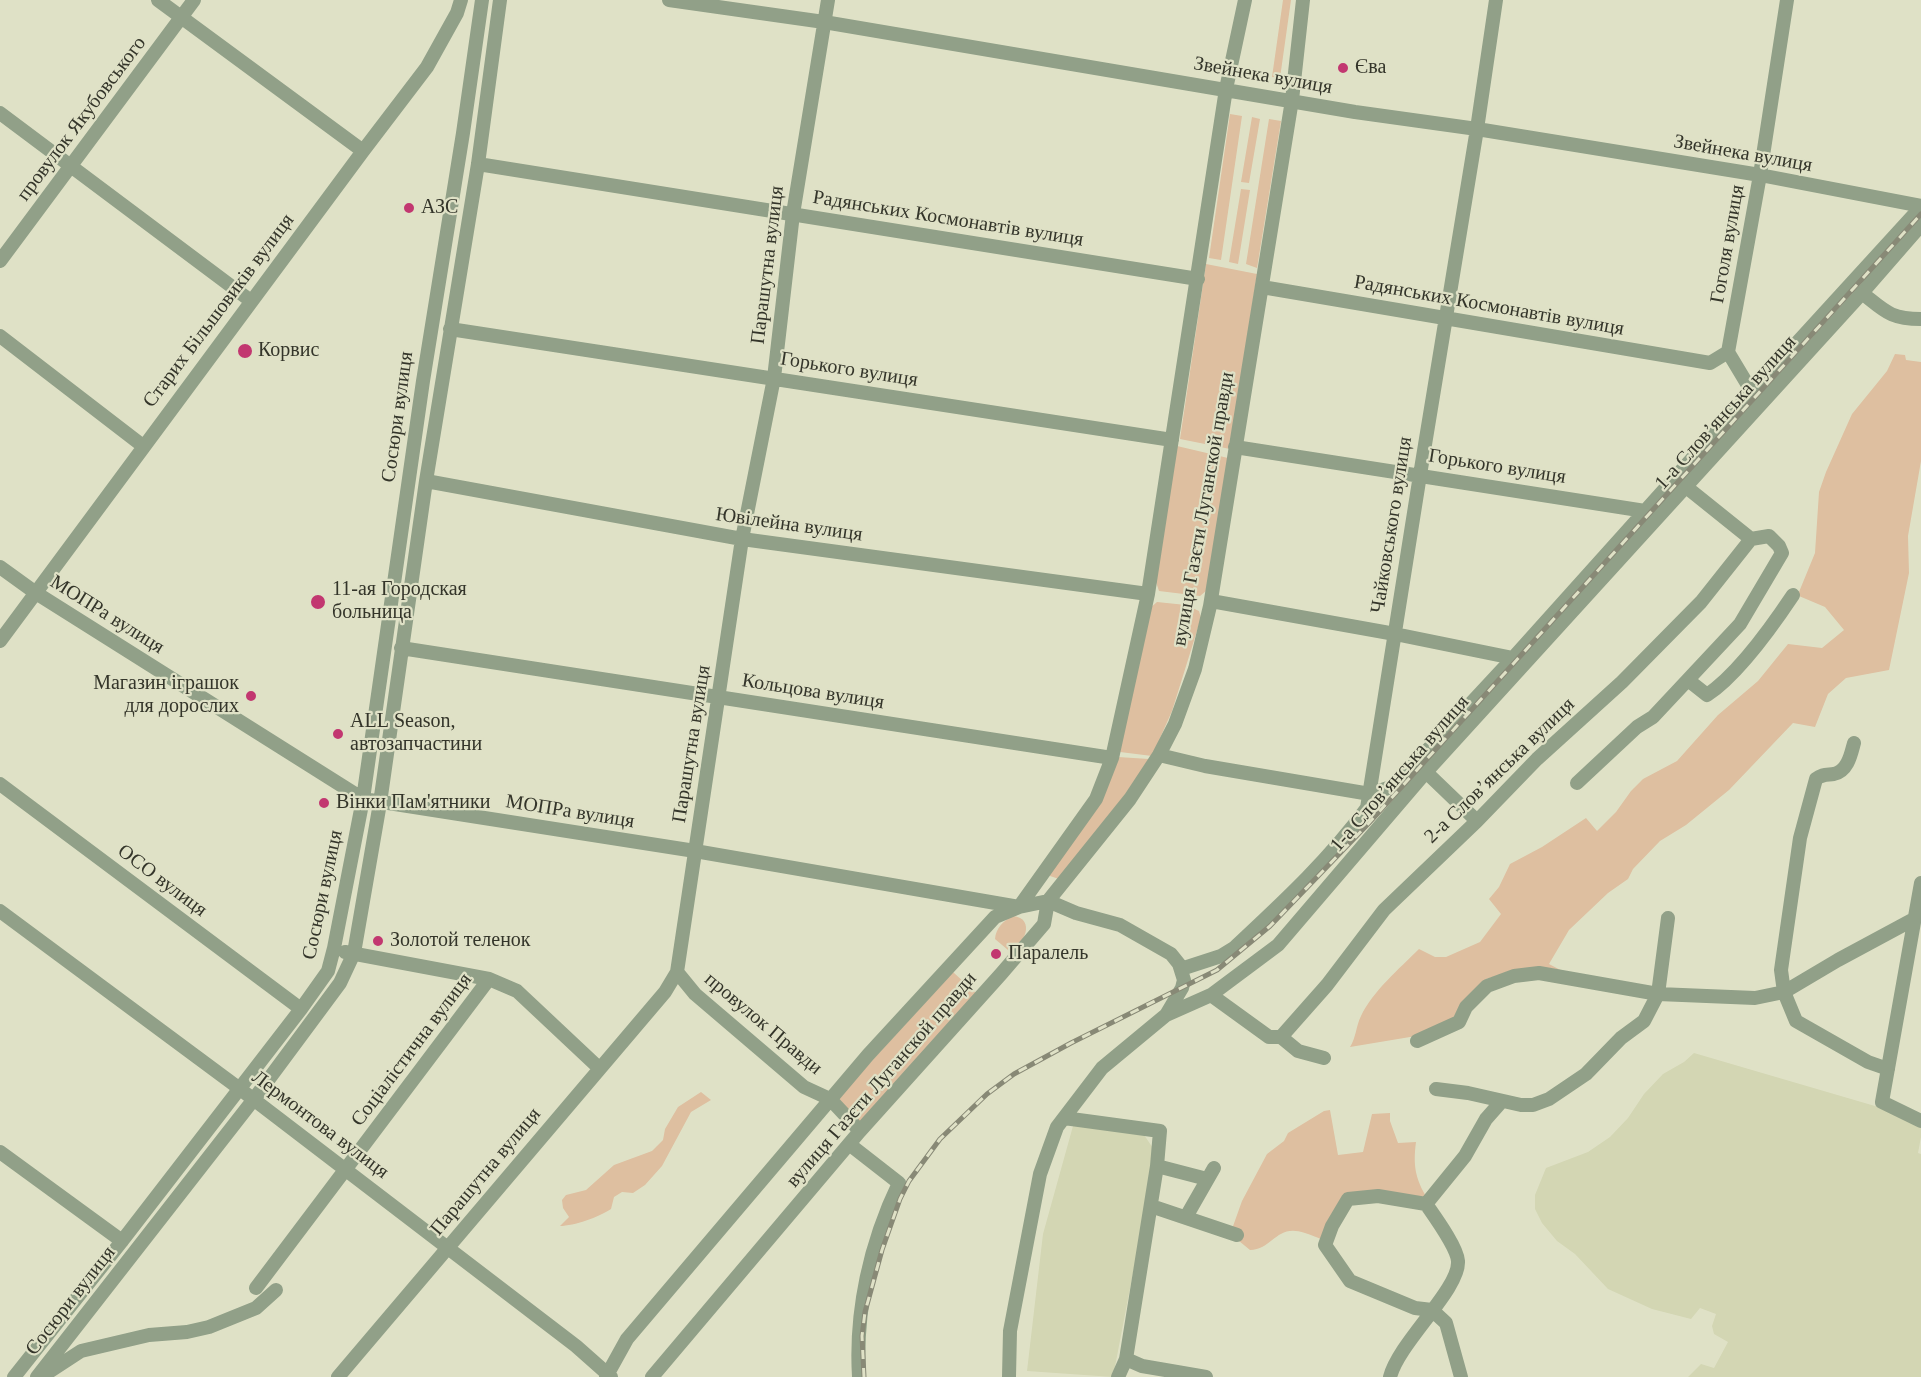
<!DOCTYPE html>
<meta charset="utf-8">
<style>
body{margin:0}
canvas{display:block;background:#dfe1c6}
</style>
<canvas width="1921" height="1377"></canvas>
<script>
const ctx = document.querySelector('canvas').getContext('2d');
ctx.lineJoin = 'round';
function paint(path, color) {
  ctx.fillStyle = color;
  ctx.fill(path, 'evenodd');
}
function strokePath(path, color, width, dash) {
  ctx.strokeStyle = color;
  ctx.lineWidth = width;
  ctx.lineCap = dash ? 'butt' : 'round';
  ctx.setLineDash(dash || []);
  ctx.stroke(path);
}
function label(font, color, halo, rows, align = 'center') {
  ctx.font = font + ' "Times New Roman",serif';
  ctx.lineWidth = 4.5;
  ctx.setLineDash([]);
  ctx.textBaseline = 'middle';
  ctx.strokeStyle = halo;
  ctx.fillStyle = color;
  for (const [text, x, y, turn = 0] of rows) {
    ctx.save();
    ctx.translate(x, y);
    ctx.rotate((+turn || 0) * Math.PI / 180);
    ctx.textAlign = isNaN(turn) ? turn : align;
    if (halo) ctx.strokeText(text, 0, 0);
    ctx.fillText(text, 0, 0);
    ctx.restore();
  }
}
paint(new Path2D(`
 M1694,1053L1892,1111L1921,1124V1137L1918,1153L1921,1154V1377H1688L1701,1364L1714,1368L1728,1342L1714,1334L1712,1326L1716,1314L1700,1308L1691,1319L1652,1309L1608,1289L1575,1254L1557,1241L1542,1223L1535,1209V1195L1546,1168L1588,1152L1610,1137L1628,1118L1644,1094L1663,1074L1684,1062Z
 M1073,1126L1142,1132L1155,1151L1151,1179L1113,1377L1027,1371L1043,1234Z`), '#d3d6b3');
paint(new Path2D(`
 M1283,0H1291L1280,78L1272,77Z
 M1230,114L1242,116L1221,260L1209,258Z
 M1252,117L1260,119L1249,183L1241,182Z
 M1269,119L1281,121L1257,268L1246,264Z
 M1241,189L1250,190L1238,264L1229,262Z
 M1206,264L1257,274L1230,449L1180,439Z
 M1895,354L1905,355L1906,360L1921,362V461L1908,536L1909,573L1889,670L1846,678L1828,694L1815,727L1793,723L1729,790L1686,825L1660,841L1633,869L1628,879L1608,893L1569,930L1549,964L1570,975L1515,970L1486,979L1465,1000L1456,1017L1416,1036L1350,1047C1356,1038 1356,1026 1361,1016C1373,991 1399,969 1419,949L1435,957H1446L1480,942L1501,914L1489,899L1499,887L1510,864L1542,847L1586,818L1597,831L1616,812L1631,791L1643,779L1677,761L1718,715L1758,681L1788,644L1822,648L1844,630L1825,607L1799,596V592L1815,553L1819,492L1826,472L1852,414L1887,371Z
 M1177,446L1228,458L1206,591L1200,596L1159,591L1155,579Z
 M1157,602L1186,605L1199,611L1201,618L1172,711L1152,756L1120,752L1150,608Z
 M1118,757L1149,759L1133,787L1059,879L1050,876V871C1077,835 1107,801 1118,757Z
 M1013,916C1036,918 1025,947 1008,950L995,939C996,928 1003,921 1013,916Z
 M953,972L977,994L861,1125L837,1099Z
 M701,1092L711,1100L691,1112L662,1166L645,1185L633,1193L622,1192L614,1197L611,1209C599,1217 574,1226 560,1226L569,1217L563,1208L562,1200L566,1195L586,1190L614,1165L652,1151L663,1140L665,1129L678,1107Z
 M1330,1110L1338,1155L1363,1152L1372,1114L1390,1113V1121L1398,1143L1416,1142C1413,1165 1415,1178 1427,1198L1344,1196L1323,1240C1317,1237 1311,1235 1305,1233C1276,1223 1274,1249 1250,1250L1239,1241L1232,1229L1242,1201L1267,1154L1284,1141L1288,1133L1324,1111Z`), '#debfa0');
strokePath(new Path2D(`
 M158,0L363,151
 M669,0L824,22L1355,112L1477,129L1760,175L1921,206
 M0,113L251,301
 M478,164L1198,279
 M0,261L194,0
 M1262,287L1710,363L1728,352
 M1862,293C1885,311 1890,319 1921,319
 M450,329L1172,440
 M0,336L143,446
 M1728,352L1760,175L1787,0
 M1752,392L1921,207
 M1235,447L1645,511
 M426,481L742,539L1148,594
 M0,567L36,593L363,799L695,851L1019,907L1048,901L1076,913L1120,925L1171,954L1179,964L1184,980L1182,988L1166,1015
 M1211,601L1395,634L1513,658
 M0,641L363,151L427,67L457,13L461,0
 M401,648L1112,758
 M1688,680L1707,695C1737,675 1773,625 1793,595
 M1854,743C1851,754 1848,771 1834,774C1826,775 1822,774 1816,779L1800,838L1781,970L1784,992L1796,1021L1868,1062L1888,1069
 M1159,755L1205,766L1370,794L1394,786L1513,658L1752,392L1728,352
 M1426,772L1477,821
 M1577,783L1637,727L1653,717L1740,624L1782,553L1779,546L1769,536L1751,539L1685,486
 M0,784L301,1009
 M1921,883L1882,1102L1921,1121
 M0,911L240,1089L576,1346L611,1377
 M345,952L489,979L517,991L599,1068
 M1181,969L1221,956L1234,948C1281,904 1328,861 1367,808L1420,475L1477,129L1496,0
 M677,972L695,994L804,1087L830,1099L860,1131
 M1211,995L1269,1037H1281L1298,1051L1324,1058
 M1281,1037L1327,985L1384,910L1477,821L1537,759L1622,682L1701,602L1751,539
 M1417,1041L1459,1022L1466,1007L1487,986L1514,976L1539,973L1658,994L1755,998L1784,992L1838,960L1916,918
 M1436,1089L1468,1093L1521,1105H1533L1549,1099L1586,1074L1621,1038L1644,1021L1658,994L1668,918
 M1064,1118L1160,1131L1157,1166L1126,1359L1118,1377
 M849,1144L899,1183C870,1243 855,1311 859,1377
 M0,1152L122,1241
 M1157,1166L1207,1179
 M1151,1206L1237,1235
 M1186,1217L1214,1168
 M256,1288L489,979
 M1126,1359L1142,1366L1206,1377
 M14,1377L122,1241L301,1009L328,971L334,948L363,799L423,381L463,133L482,0
 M37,1377L254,1099L340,983L354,953L380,803L426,481L478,164L500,0
 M41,1377L81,1351L149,1335L187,1332L209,1327L256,1308L276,1290
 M338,1377L665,992L677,972L742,539L774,378L793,214L828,0
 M606,1377L627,1339L868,1055L995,917L1019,907L1096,799L1112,758L1148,594L1226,89L1245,0
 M652,1377L860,1131L1001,974L1044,924L1048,901L1130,799L1159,755L1175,724L1195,669L1210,606L1292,100L1303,0
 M1009,1377L1010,1331L1040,1174L1057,1127L1102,1068L1166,1015L1211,995L1278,945L1426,772L1862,293L1921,225
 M1390,1377C1399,1342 1460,1289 1458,1261C1457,1247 1435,1217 1426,1204
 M1461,1377L1446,1323L1432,1310L1415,1308L1350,1281L1325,1245L1332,1226L1348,1199L1378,1196L1426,1204L1465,1156L1486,1119L1501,1102`), '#91a088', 14);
const rail = new Path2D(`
 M864,1377L862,1336L865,1312L882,1250L900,1199L909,1181L940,1139L987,1094L1014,1074L1071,1043L1217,970L1270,926L1368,824L1921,214`);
strokePath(rail, '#888976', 5);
strokePath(rail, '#dfe1c6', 3, [9]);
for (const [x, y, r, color] of [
 [1343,68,6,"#c23770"],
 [409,208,6,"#c23770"],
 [245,351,8,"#c23770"],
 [318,602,8,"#c23770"],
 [251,696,6,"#c23770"],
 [338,734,6,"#c23770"],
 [324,803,6,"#c23770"],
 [378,941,6,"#c23770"],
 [996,954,6,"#c23770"]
]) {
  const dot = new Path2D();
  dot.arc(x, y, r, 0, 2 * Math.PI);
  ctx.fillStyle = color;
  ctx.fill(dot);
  strokePath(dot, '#dfe1c6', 2);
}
label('20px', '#34352a', '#dfe1c6', [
 ["Єва",1355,68],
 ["АЗС",421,208],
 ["Корвис",258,351],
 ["11-ая Городская",332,590],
 ["больница",332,613],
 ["Магазин іграшок",239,684,"right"],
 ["для дорослих",239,707,"right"],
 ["ALL Season,",350,722],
 ["автозапчастини",350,745],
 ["Вінки Пам'ятники",336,803],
 ["Золотой теленок",390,941],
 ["Паралель",1008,954]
], 'left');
label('20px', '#34352a', '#dfe1c6', [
 ["Звейнека вулиця",1263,76,10],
 ["провулок Якубовського",82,119,-53],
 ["Звейнека вулиця",1743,154,10],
 ["Радянських Космонавтів вулиця",948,219,9],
 ["Гоголя вулиця",1728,244,-80],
 ["Парашутна вулиця",768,265,-83],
 ["Радянських Космонавтів вулиця",1489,306,10],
 ["Старих Більшовиків вулиця",219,311,-53],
 ["Горького вулиця",849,370,9],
 ["1-а Слов’янська вулиця",1726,413,-48],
 ["Сосюри вулиця",398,417,-82],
 ["Горького вулиця",1497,467,9],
 ["вулиця Газєти Луганской правди",1204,509,-80],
 ["Ювілейна вулиця",789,525,8],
 ["Чайковського вулиця",1392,525,-81],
 ["МОПРа вулиця",107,615,32],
 ["Кольцова вулиця",813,692,9],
 ["Парашутна вулиця",692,744,-81],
 ["2-а Слов’янська вулиця",1500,771,-44],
 ["1-а Слов’янська вулиця",1400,774,-49],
 ["МОПРа вулиця",570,812,9],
 ["ОСО вулиця",162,881,37],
 ["Сосюри вулиця",323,895,-78],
 ["провулок Правди",763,1024,40],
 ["Соціалістична вулиця",412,1050,-53],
 ["вулиця Газєти Луганской правди",882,1080,-49],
 ["Лермонтова вулиця",320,1125,37],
 ["Парашутна вулиця",486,1172,-50],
 ["Сосюри вулиця",71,1301,-52]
]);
</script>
